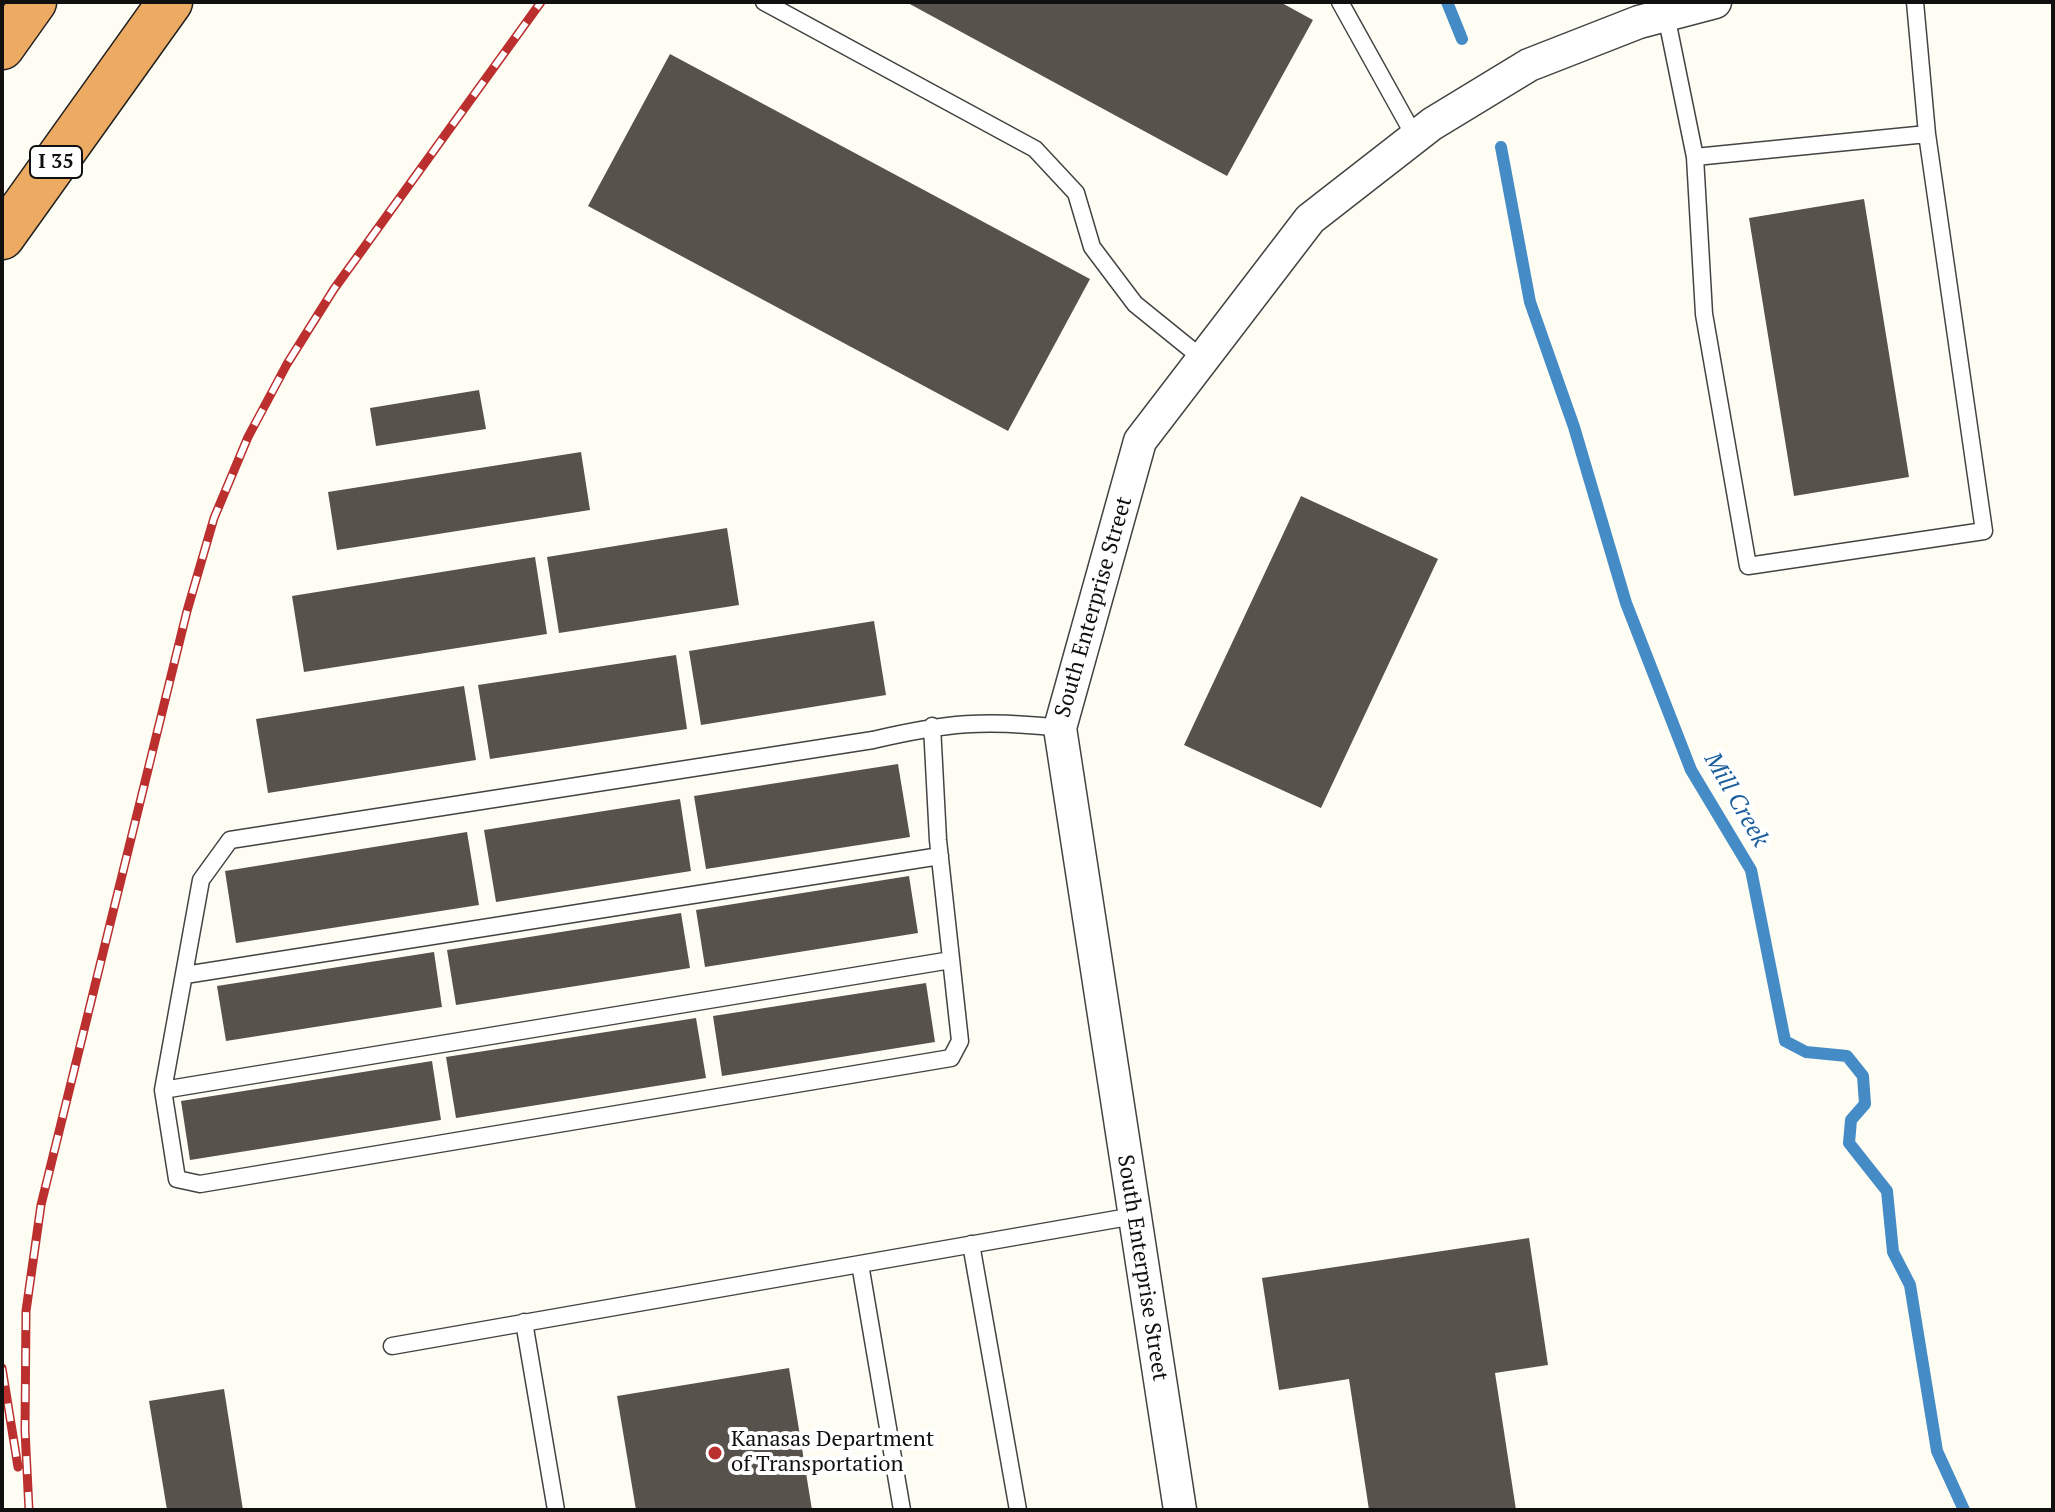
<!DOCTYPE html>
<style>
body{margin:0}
#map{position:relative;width:2055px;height:1512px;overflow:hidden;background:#fefdf4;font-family:"PT Serif",serif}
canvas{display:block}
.frame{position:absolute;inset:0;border:4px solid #101010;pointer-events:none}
</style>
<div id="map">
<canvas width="2055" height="1512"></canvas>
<div class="frame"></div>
</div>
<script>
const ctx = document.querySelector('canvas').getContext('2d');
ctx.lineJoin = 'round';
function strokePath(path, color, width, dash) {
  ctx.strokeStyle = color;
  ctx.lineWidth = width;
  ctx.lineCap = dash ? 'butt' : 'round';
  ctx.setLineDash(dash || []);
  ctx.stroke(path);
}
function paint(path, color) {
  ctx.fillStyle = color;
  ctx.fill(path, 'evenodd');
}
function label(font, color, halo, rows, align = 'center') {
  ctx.font = font + ' "PT Serif",serif';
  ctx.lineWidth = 8;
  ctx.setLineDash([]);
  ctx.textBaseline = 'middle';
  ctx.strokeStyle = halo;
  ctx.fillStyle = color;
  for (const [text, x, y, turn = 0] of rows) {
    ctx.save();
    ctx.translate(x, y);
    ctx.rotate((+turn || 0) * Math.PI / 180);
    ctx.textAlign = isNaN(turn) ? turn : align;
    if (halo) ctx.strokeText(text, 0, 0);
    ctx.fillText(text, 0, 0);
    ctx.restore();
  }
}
strokePath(new Path2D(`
 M1447,2L1462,39
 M1501,147L1530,302L1574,427L1626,603L1691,770L1751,870L1785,1041L1806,1052L1847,1056L1863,1076L1865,1104L1851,1120L1849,1143L1887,1191L1893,1252L1910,1285L1937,1451L1964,1510`), '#458cc7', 12);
paint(new Path2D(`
 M906,2H1280L1313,20L1227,176Z
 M670,54L1090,279L1008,431L588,206Z
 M1864,199L1909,477L1794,496L1749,218Z
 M479,390L486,429L376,446L370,408Z
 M581,452L590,510L337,550L328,492Z
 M1301,496L1438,559L1321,808L1184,745Z
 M727,528L739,605L559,633L547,557Z
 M535,557L547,634L304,672L292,596Z
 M874,621L886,695L701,725L689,651Z
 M676,655L687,729L490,759L478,685Z
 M464,686L476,760L268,793L256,719Z
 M898,764L910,837L706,869L694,796Z
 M680,799L691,871L496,902L484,830Z
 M467,832L479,905L236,943L225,871Z
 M909,876L918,933L705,967L696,910Z
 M681,913L690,968L456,1005L447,950Z
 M434,952L442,1007L226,1041L217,986Z
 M926,983L935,1042L722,1076L713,1016Z
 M696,1018L706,1078L456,1118L446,1057Z
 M432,1061L441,1120L190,1160L181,1101Z
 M1529,1238L1548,1365L1495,1373L1516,1510H1369L1349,1379L1279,1390L1262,1278Z
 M789,1368L812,1510H636L617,1396Z
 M224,1389L243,1510H167L149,1401Z`), '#58524d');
const service = new Path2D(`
 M764,2L1035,149L1076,193L1092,247L1135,304L1203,359
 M1340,2L1415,137
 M1666,15L1695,157L1927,134L1915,2
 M1695,157L1704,314L1748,566L1984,531L1927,134
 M932,726L938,840L960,1041L951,1058L200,1184L177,1179L163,1090L201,880L230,840L873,740C945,723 986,719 1060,728
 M185,975L940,856
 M163,1090L951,960
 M971,1244L1018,1510
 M860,1264L902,1510
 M524,1322L556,1510
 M392,1346L1134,1216`);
const minor = new Path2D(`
 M1180,1510L1060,728L1140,441L1310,219L1432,124L1529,65L1639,22L1715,2`);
const motorway = new Path2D(`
 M2,47L34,2
 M2,237L170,2`);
strokePath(service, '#434343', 19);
strokePath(minor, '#434343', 35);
strokePath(motorway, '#212121', 47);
strokePath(service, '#fff', 16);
strokePath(minor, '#fff', 32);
strokePath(motorway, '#edaa63', 44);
const rail = new Path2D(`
 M2,1368L18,1467
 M29,1510L25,1430L26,1311L41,1205L187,611L214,518L248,437L287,364L334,289L541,2`);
strokePath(rail, '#bb2f2e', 9);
strokePath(rail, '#fff', 6, [18]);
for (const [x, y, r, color] of [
 [715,1453,8,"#bb2f2e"]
]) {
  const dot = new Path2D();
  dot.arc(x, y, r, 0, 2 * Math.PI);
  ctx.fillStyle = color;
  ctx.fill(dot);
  strokePath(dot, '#fff', 3);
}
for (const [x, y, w] of [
 [56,162,52]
]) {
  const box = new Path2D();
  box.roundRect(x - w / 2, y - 16, w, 32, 6);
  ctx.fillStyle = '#fff';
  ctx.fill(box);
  strokePath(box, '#101010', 2);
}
label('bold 20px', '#101010', null, [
 ["I 35",56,162]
]);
label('22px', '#101010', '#fff', [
 ["South Enterprise Street",1094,607,-74],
 ["South Enterprise Street",1142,1268,81]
]);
label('22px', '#101010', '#fff', [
 ["Kanasas Department",731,1440],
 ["of Transportation",731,1465]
], 'left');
label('italic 24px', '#1e5f9d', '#fff', [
 ["Mill Creek",1736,800,60]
]);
</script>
